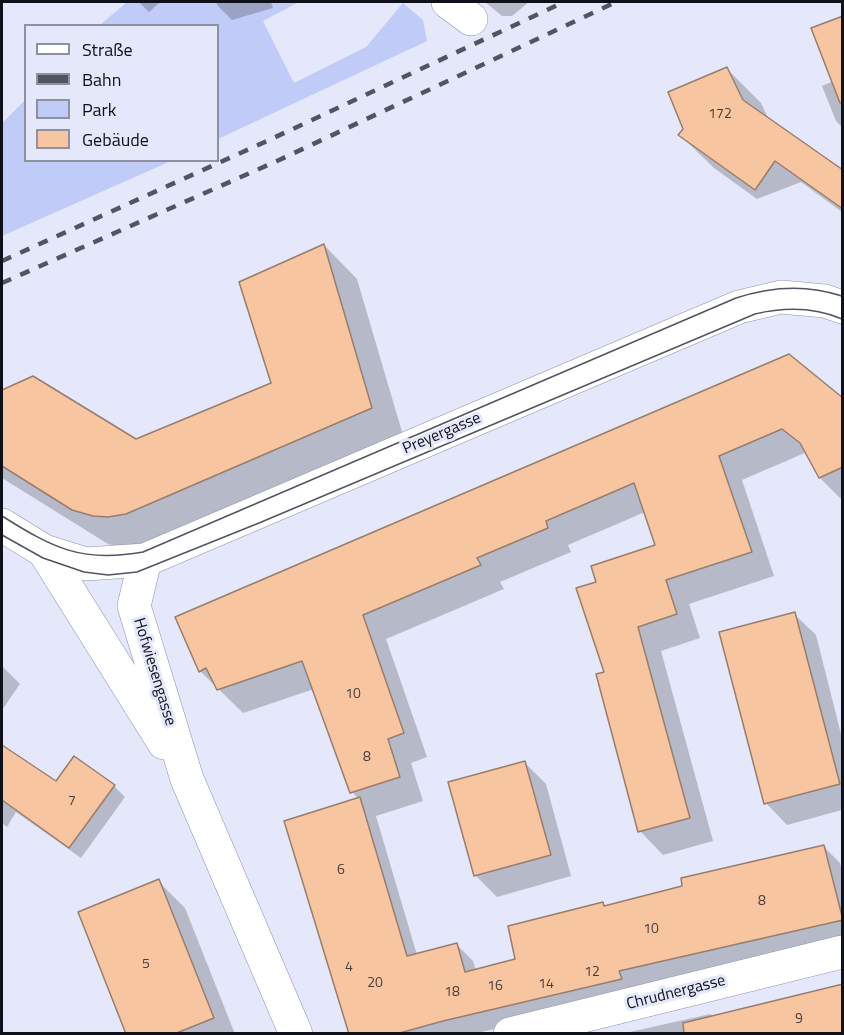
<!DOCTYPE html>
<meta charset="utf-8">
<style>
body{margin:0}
#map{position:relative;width:844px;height:1035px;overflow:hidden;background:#e4e8fa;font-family:"Titillium Web",sans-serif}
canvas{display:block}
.frame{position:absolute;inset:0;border:3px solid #0e101a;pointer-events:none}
.legend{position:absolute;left:24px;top:24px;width:195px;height:138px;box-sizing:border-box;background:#e4e8fa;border:2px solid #8e92a0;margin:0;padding:8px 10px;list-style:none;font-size:18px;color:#0e101a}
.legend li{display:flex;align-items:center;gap:12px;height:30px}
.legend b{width:30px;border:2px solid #8e92a0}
</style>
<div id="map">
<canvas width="844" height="1035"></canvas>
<div class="frame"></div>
<ul class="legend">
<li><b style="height:8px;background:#fff"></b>Straße</li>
<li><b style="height:8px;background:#515461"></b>Bahn</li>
<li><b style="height:16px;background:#c1cbf8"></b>Park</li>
<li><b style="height:16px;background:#f8c5a1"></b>Gebäude</li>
</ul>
</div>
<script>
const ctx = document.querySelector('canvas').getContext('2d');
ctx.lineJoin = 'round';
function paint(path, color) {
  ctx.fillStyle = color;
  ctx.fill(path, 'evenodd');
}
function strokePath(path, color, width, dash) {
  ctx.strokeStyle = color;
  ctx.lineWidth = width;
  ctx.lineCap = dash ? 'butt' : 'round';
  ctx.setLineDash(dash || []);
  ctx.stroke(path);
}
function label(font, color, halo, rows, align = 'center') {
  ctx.font = font + ' "Titillium Web",sans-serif';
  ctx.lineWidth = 6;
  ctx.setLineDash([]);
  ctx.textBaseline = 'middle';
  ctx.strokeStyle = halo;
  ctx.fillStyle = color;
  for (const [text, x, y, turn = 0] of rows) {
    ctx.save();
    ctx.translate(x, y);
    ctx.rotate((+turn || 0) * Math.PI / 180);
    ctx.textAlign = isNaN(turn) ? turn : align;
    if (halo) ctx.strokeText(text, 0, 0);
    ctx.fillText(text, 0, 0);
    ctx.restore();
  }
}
paint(new Path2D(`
 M127,2H299L263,21L294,83L366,47L403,3L423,20L427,41L218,139V26L100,25Z
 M25,100L26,160L171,161L2,236V123Z`), '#c1cbf8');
paint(new Path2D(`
 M139,2H160L149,12Z
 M216,2H271L273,8L232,20L218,6Z
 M485,2H529L512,16H502Z
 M842,17V127L836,121L822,86L834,81Z
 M727,69L761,103L769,120L842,172V212L801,182L757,199L714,168L680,135Z
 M324,245L357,279L405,442L128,549L108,544L2,478V392L33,378L136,441L273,384Z
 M842,400V500L820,478L807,452L742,480L774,576L689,604L700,638L661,651L713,841L663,855L640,831L606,673L598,583L657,545L645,512L568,545L571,552L500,582L504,589L386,639L427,757L411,763L423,801L376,816L417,955L457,945L473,961L476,971L517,960L603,904L606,907L824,847L840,863L842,872V940L637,995L473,1034H351L359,799L352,792L314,689L243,713L200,671L177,618Z
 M794,614L816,635L842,738V810L787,825L766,803Z
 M2,666L20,684L2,710Z
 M2,746L57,783L114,786L125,797L81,858L16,812L7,827L2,823Z
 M525,763L546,784L571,876L497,897L475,875Z
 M158,881L185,908L235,1034H128Z
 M710,1014L714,1017L842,1034H621Z`), '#0003');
const building = new Path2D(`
 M843,16V102L840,103L811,28Z
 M727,67L743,100L843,170V209L775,161L755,190L678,135L683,129L668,92Z
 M324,244L372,408L126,514L108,517L93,516L72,510L2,466V390L33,376L136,439L271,383L239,282Z
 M789,354L843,398V467L819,478L800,443L782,429L719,456L752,552L666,580L677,614L638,627L690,818L638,832L596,674L604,672L576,588L596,582L591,566L655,545L634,483L546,521L548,528L477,558L481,565L363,615L404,733L388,739L400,777L350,793L302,661L217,690L206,668L199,672L175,617Z
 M795,612L840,784L764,804L719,632Z
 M2,745L56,781L74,756L115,785L69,848L2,800Z
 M525,761L551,855L474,876L448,782Z
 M360,797L407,956L457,943L465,972L515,959L508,926L603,902L604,906L682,886L681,878L824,845L843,920L619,971L622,979L443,1021L396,1034H349L284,821Z
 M159,879L214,1018L174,1034H126L78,912Z
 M843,984V1034H684L683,1023Z`);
paint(building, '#f8c5a1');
strokePath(building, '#977e6c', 1.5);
const minor = new Path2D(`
 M448,2L471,19
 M44,551L164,743
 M145,560L134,606L187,779L296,1034
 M510,1034L842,952`);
const major = new Path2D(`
 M2,525L44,551L86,564L145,560L739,307L781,297L825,301L842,307`);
strokePath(minor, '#8b92ad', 34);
strokePath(major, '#8b92ad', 34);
strokePath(minor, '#fff', 33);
strokePath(major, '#fff', 33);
strokePath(new Path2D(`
 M2,516C53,548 81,563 143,552L736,298C772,286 806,284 842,296
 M2,535L43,558L84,572L108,575L137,572L259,523L755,314C785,307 814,307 842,319`), '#515461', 1.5);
strokePath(new Path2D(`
 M2,261L267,141L564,2
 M2,283L277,161L616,2`), '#515461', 4.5, [10, 10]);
label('14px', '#483d3c', null, [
 ["172",720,115],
 ["10",353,695],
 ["8",367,758],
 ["7",72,802],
 ["6",341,871],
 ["8",762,902],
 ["10",651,930],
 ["5",146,965],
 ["4",349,968],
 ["12",592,973],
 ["20",375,984],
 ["14",546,985],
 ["16",495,987],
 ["18",452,993],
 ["9",799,1020]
]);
label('16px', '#0e101a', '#e4e8fa', [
 ["Preyergasse",442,434,-23],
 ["Hofwiesengasse",154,672,73],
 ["Chrudnergasse",676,993,-14]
]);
</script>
